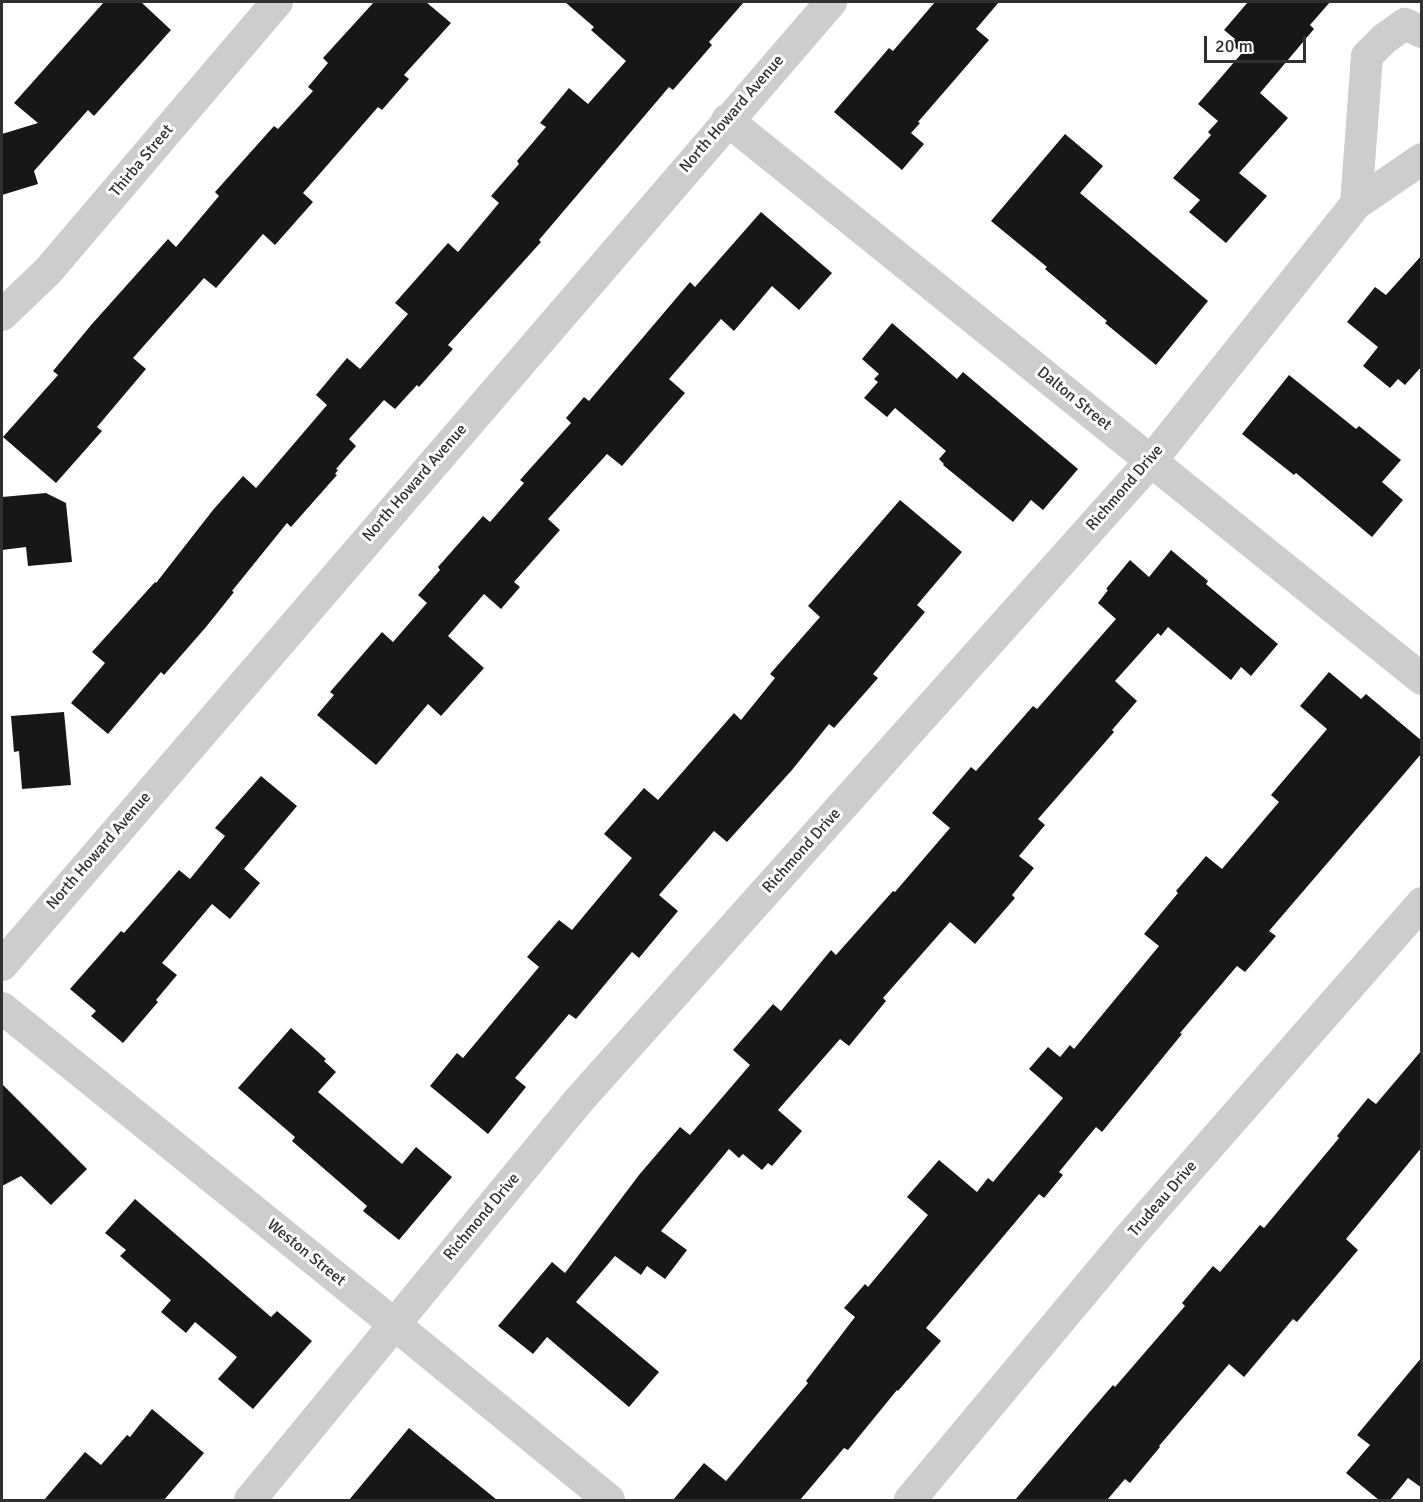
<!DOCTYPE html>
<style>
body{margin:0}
#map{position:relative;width:1423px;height:1502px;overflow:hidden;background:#fff;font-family:Signika,sans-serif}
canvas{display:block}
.frame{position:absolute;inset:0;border:3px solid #303030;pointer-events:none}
.scale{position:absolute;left:1204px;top:36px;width:102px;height:27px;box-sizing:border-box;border:3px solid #303030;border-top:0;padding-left:8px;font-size:18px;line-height:21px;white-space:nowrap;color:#303030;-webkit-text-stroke:4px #fff;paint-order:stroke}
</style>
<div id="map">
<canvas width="1423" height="1502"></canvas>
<div class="frame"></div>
<div class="scale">20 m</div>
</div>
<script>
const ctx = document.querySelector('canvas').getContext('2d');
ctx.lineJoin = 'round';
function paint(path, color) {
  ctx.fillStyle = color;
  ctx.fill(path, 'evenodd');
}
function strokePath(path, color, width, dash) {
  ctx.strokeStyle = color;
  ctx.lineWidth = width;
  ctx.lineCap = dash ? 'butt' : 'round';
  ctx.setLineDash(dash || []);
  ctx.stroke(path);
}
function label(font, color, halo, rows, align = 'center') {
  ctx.font = font + ' Signika,sans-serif';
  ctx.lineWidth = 6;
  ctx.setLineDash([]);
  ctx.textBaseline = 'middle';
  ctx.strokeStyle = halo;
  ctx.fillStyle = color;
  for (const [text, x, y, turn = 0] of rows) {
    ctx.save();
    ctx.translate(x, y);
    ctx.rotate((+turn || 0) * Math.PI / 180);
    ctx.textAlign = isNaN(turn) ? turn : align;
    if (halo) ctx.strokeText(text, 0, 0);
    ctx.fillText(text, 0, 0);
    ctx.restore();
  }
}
paint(new Path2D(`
 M104,2H141L171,30L94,116L88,110L34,171L38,184L2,195V134L38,123L14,103Z
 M374,2H426L451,23L404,75L409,79L382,110L378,107L303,193L313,202L275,245L263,234L216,288L204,278L133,358L146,369L97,427L102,431L56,483L3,437L58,375L53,371L92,324L168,239L176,247L219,196L215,192L274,126L278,129L313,91L308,87L328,63L323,58Z
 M565,2H744L709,42L712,45L673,90L669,87L539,240L541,242L448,345L453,349L419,387L417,385L395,409L384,400L349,439L356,446L336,469L338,470L335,474L337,475L291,527L287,523L232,591L234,592L206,627L164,675L161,672L108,734L71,703L105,663L92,652L155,582L156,583L213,510L243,476L256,488L327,405L316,395L347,358L360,369L408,314L395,303L448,243L458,252L499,203L491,196L519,164L517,161L546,127L540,123L569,88L588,104L626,61L591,30L594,27Z
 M935,2H999L976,29L989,40L918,122L920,123L911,133L924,144L902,170L834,112L889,48L893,51Z
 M1248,2H1330L1310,25L1314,29L1260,93L1288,118L1239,173L1267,196L1226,243L1189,212L1200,200L1173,178L1211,135L1208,132L1218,121L1198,104L1242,53L1231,44L1235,39L1224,30Z
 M1065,134L1103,166L1080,193L1208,301L1156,365L1105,323L1107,321L1045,269L1047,267L991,221Z
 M761,212L832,273L799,310L772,286L734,331L721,319L669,379L685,393L622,466L607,454L548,519L560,530L514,582L520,587L501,609L484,594L448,636L484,668L441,716L428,704L376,765L317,715L334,695L330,692L382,632L393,642L427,603L418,595L440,570L438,567L483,516L490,522L524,483L520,480L571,423L566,418L584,397L589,401L690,282L695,287Z
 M1422,255V366L1405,385L1398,379L1390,388L1363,366L1378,347L1347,322L1375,287L1386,295Z
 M892,323L957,379L963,372L1078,469L1043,510L1031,500L1013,522L943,465L944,464L939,459L946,451L895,408L887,417L864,398L878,382L874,379L879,374L862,359Z
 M1289,375L1356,429L1359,426L1401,460L1382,482L1403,500L1372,537L1296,473L1294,475L1242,434Z
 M46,493L66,503L72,562L28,566L26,547L2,550V497Z
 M900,500L962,552L917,605L925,612L873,674L878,678L834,728L829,724L792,770L727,842L714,831L659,895L678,911L639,958L632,952L576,1019L569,1014L515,1078L526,1087L488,1134L430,1086L457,1053L463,1058L539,967L527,957L559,920L572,930L632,858L604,834L644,788L658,800L734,713L741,720L775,678L770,674L820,617L808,606Z
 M1171,550L1208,581L1206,584L1278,644L1251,676L1241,667L1231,680L1168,627L1161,636L1158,633L1115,681L1137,701L1112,730L1114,732L1038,819L1045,825L1019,856L1034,868L1012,895L1015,898L975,944L950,922L883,998L886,1001L849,1046L840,1039L778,1110L802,1131L772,1166L768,1163L762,1170L743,1154L739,1158L729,1149L661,1231L687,1250L665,1279L647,1266L641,1275L615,1256L576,1302L659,1372L629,1407L547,1337L533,1354L498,1326L552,1262L565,1273L639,1175L680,1127L690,1135L750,1065L733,1050L773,1004L781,1011L831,950L836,955L893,891L895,892L950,828L932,813L971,767L976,771L1033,706L1037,709L1116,619L1098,603L1108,590L1106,589L1130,560L1149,577Z
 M1329,672L1361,699L1366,694L1422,741V753L1269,931L1276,936L1245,972L1237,966L1180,1033L1182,1034L1102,1132L1096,1127L1059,1172L1063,1175L1044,1198L1039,1194L926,1328L941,1341L898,1391L897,1390L848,1450L844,1448L800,1500H673L704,1463L726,1481L808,1383L806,1381L855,1317L844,1308L865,1284L868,1287L928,1215L907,1197L939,1160L977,1192L988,1178L993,1182L1063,1098L1029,1069L1048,1047L1060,1057L1070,1045L1074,1049L1159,946L1144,934L1178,893L1176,891L1206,856L1222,869L1279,802L1271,795L1327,729L1300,706Z
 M64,712L71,785L22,789L19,751L14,752L11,716Z
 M261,776L297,806L244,869L260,883L230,919L212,904L162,963L177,975L156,1000L158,1002L123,1043L91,1016L96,1011L70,989L121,931L124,933L179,870L190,879L225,836L215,828Z
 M291,1028L326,1059L324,1061L336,1072L318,1092L402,1164L416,1147L452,1177L399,1240L363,1211L367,1206L292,1141L295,1137L238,1088Z
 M1422,1050V1147L1346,1239L1358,1250L1297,1322L1293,1319L1244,1377L1229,1364L1159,1446L1160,1447L1130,1483L1125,1479L1107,1500H1015L1081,1422L1113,1385L1115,1387L1185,1306L1182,1303L1213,1266L1220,1272L1260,1225L1264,1228L1339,1138L1337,1136L1368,1098L1376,1104Z
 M2,1084L87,1169L51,1205L21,1176L2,1186Z
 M135,1199L271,1317L277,1311L312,1341L253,1409L218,1379L237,1357L195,1322L186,1333L161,1312L171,1300L120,1256L126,1250L105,1233Z
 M1422,1357V1488L1408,1478L1390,1500H1379L1346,1473L1370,1445L1357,1435Z
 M152,1409L204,1453L164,1500H44L85,1452L101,1465L127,1435L130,1437Z
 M409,1428L497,1500H349Z`), '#171717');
strokePath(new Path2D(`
 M727,120L1422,679
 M1356,204L1367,56L1384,39L1405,24L1422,32
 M2,315L48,271L277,2
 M2,965L831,2
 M2,1008L394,1324L609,1500
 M250,1500L580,1099L1151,461L1356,204L1422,159
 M910,1500L1132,1234L1422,903`), '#cdcdcd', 32);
label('16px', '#303030', '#fff', [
 ["North Howard Avenue",732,114,-49],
 ["Thirba Street",142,161,-50],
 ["Dalton Street",1074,399,39],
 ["North Howard Avenue",415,483,-49],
 ["Richmond Drive",1125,488,-49],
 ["North Howard Avenue",99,851,-49],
 ["Richmond Drive",802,851,-48],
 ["Trudeau Drive",1163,1199,-49],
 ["Richmond Drive",482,1217,-50],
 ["Weston Street",306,1253,39]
]);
</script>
